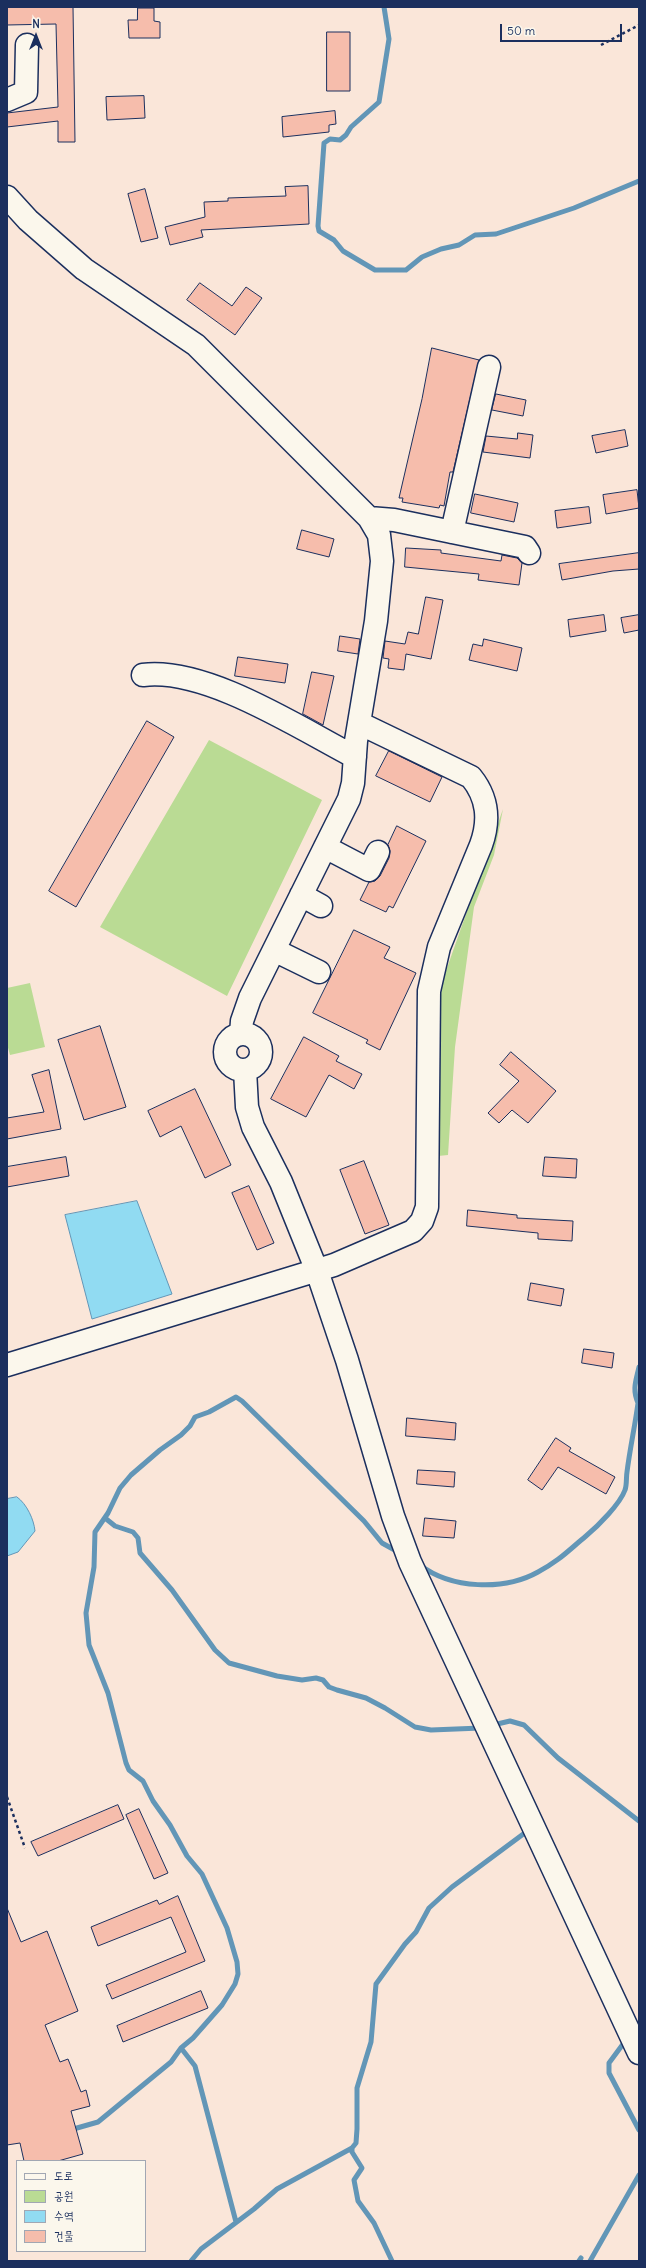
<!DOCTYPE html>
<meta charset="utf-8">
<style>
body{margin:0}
#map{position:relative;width:646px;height:2268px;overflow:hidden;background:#fae6d9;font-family:Delius,"Poor Story",sans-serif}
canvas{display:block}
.frame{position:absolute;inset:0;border:8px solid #1b2f5e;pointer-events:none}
.legend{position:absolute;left:16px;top:2160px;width:130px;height:92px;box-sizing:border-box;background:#fbf7ec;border:1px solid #a1a7b3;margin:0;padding:5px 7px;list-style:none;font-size:12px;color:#1b2f5e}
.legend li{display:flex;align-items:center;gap:8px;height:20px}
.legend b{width:20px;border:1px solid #a1a7b3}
.north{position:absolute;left:16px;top:16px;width:40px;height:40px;-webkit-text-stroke:3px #fbf7ec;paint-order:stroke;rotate:0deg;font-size:11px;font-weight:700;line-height:16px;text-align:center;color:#1b2f5e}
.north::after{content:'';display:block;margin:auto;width:14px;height:18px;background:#1b2f5e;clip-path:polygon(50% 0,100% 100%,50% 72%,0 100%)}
.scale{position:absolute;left:500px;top:24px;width:122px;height:18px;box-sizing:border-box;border:2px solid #1b2f5e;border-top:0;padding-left:5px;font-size:12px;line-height:14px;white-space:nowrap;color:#1b2f5e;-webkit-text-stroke:3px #fbf7ec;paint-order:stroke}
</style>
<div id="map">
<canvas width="646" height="2268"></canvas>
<div class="frame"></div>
<ul class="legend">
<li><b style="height:5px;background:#fbf7ec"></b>도로</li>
<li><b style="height:11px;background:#badb94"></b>공원</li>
<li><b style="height:11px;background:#91dbf2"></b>수역</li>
<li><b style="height:11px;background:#f6bdac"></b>건물</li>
</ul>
<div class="north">N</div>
<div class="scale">50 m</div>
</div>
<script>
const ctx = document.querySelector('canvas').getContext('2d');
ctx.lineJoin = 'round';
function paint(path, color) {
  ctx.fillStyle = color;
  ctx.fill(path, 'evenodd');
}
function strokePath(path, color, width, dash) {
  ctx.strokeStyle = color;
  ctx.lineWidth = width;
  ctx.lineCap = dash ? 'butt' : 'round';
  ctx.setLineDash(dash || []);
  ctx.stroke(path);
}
paint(new Path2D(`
 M209,740L322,800L227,996L100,927Z
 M503,809L494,855L474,907L455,1047L448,1155L438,1156L439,999L441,985Z
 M30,983L45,1047L10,1055L7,1044V988Z`), '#badb94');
const water = new Path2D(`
 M137,1201L172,1294L92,1319L65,1215Z
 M17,1497C27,1504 34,1520 35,1531L18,1552L7,1556V1499Z`);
paint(water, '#91dbf2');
strokePath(water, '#6296b7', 1);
strokePath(new Path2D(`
 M384,7L389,39L379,102L351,127L346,135L340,140L330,139L324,143L318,226L319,231L334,240L343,251L375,270H406L422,257L441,249L459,245L475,235L496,234L574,208L639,181
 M105,1518L115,1526L133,1532L138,1538L140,1553L172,1590L215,1650L229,1663L277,1676L302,1680L316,1678L323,1680L329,1687L337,1690L366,1698L385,1708L415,1727L431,1730L481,1728
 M420,1565C451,1589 504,1591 538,1572C559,1561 569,1550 586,1536C598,1526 620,1504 625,1490C627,1485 626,1477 627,1472C630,1448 635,1426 638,1403C632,1389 636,1381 639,1367
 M493,1725L510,1721L524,1725L558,1758L639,1821
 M626,2040L609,2063V2073L639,2130
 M181,2048L195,2066L236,2222
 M70,2130L98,2122L171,2062L181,2048L193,2038L222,2005L235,1984L238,1974L237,1962L227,1928L202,1874L187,1856L170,1825L153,1801L143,1781L129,1770L126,1763L108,1693L89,1645L86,1613L94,1567L95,1532L108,1513L120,1488L131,1475L160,1450L181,1435L190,1426L195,1417L209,1412L236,1397L242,1401L364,1521L382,1543L400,1553
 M352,2148V2152L362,2168L354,2180L358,2201L374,2223L392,2261
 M191,2261L201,2249L254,2209L277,2189L352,2148L356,2143L357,2129V2088L371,2042L376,1984L405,1944L416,1932L429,1908L452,1887L526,1832
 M579,2261L581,2258
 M590,2261L639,2175`), '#6296b7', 5);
const building = new Path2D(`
 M7,7H73L75,142H58V121L7,127V113L58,107L56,24L7,25Z
 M138,8H154V21L160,22V38H129L128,20H137Z
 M327,32H350V91H327Z
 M144,96L145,118L107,120L106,97Z
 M335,111L336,124L329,125V132L283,137L282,117Z
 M308,186L309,224L201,230L203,237L170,245L165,227L205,217L204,202L228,201V198L286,196L285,187Z
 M145,189L158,238L141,242L128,194Z
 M200,283L232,306L246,287L262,298L235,335L187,300Z
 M432,348L479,360L453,472H450L444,506L440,505L439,508L402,502L403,498H399L422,399Z
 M496,394L526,400L523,416L492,410Z
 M625,430L628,446L596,453L592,436Z
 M518,433L533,435L530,458L483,452L486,436L517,439Z
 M637,490L639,508L606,514L603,495Z
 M475,494L518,503L514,522L471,513Z
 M589,507L591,523L557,528L555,511Z
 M302,530L334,539L329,557L297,549Z
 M406,548L441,550V553L501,561L502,555L517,558L522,563L519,585L478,580L479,574L405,567Z
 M639,553V569L613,571L562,580L559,564Z
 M426,597L443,600L431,659L406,654L404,670L388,668L389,659L383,658L385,641L405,644L408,632L418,634Z
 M604,615L606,631L570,637L568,620Z
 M639,615V630L624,633L621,618Z
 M340,636L360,639L358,654L338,651Z
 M484,639L522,648L517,671L469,660L473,644L482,646Z
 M238,657L288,664L285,683L235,676Z
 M312,672L334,676L323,725L303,714Z
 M147,721L174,737L76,907L49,891Z
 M389,751L442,777L430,802L376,776Z
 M397,826L426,841L393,908L389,906L386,912L360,900L369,882L375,881L380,876L389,858L390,851L388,845Z
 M354,930L390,947L384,958L416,973L380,1050L366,1043L368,1040L313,1013Z
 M100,1026L126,1107L84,1120L58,1040Z
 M304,1037L339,1056L336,1061L362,1074L354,1089L329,1075L306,1117L271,1099Z
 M511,1052L556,1091L528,1123L512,1110L499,1123L488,1113L519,1081L500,1065Z
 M49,1070L61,1129L7,1139V1118L44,1112L32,1075Z
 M195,1089L231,1165L205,1178L181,1126L160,1137L148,1111Z
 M66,1157L69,1176L7,1187V1167Z
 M545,1157L577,1159L576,1178L543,1176Z
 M364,1161L389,1225L365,1234L340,1170Z
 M249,1186L274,1243L257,1250L232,1193Z
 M468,1210L517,1215V1218L573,1221L572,1241L538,1239V1233L467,1226Z
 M531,1283L564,1289L561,1306L528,1300Z
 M584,1349L614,1353L612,1368L582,1363Z
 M407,1418L456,1423L455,1440L406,1436Z
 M556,1438L571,1448L569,1451L615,1477L606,1494L558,1467L542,1490L528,1480Z
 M418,1470L455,1472L454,1487L417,1484Z
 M425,1518L456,1521L454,1538L423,1536Z
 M118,1805L124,1819L38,1856L31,1842Z
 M139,1809L168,1873L154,1879L126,1815Z
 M178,1896L205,1961L112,1999L106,1985L186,1952L171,1917L98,1946L91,1927L157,1900L159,1904Z
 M7,1908L21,1942L47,1931L78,2011L45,2025L60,2062L68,2059L81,2092L86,2090L90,2106L71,2111L83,2154L58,2161H24L20,2143L7,2145Z
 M201,1991L208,2008L123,2042L117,2026Z`);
paint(building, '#f6bdac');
strokePath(building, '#1b2f5e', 1);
const minor = new Path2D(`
 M7,100L26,92L27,45
 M7,197L28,220L84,269L196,345L369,518L379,535L382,561L376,621L356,741L353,783L349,799L250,998L242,1021L241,1034
 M369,518L394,520L525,547L529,553
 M452,532L489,367
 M143,675C206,667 299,728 355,757
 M325,847L369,870L378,852
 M301,895L321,906
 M274,950L319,972
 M225 1052a18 18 0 1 1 36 0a18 18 0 1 1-36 0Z
 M245,1070L247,1107L253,1127L281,1182L317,1271L347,1360L393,1516L410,1562L639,2053
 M7,1365L334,1265L413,1231L422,1221L427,1207L429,991L439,947L481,845C490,820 488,798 471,777L359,723`);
strokePath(minor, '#1b2f5e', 25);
strokePath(new Path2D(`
 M601,45L639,25
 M7,1797L25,1848`), '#1b2f5e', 2.5, [3, 3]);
strokePath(minor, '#fbf7ec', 22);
</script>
